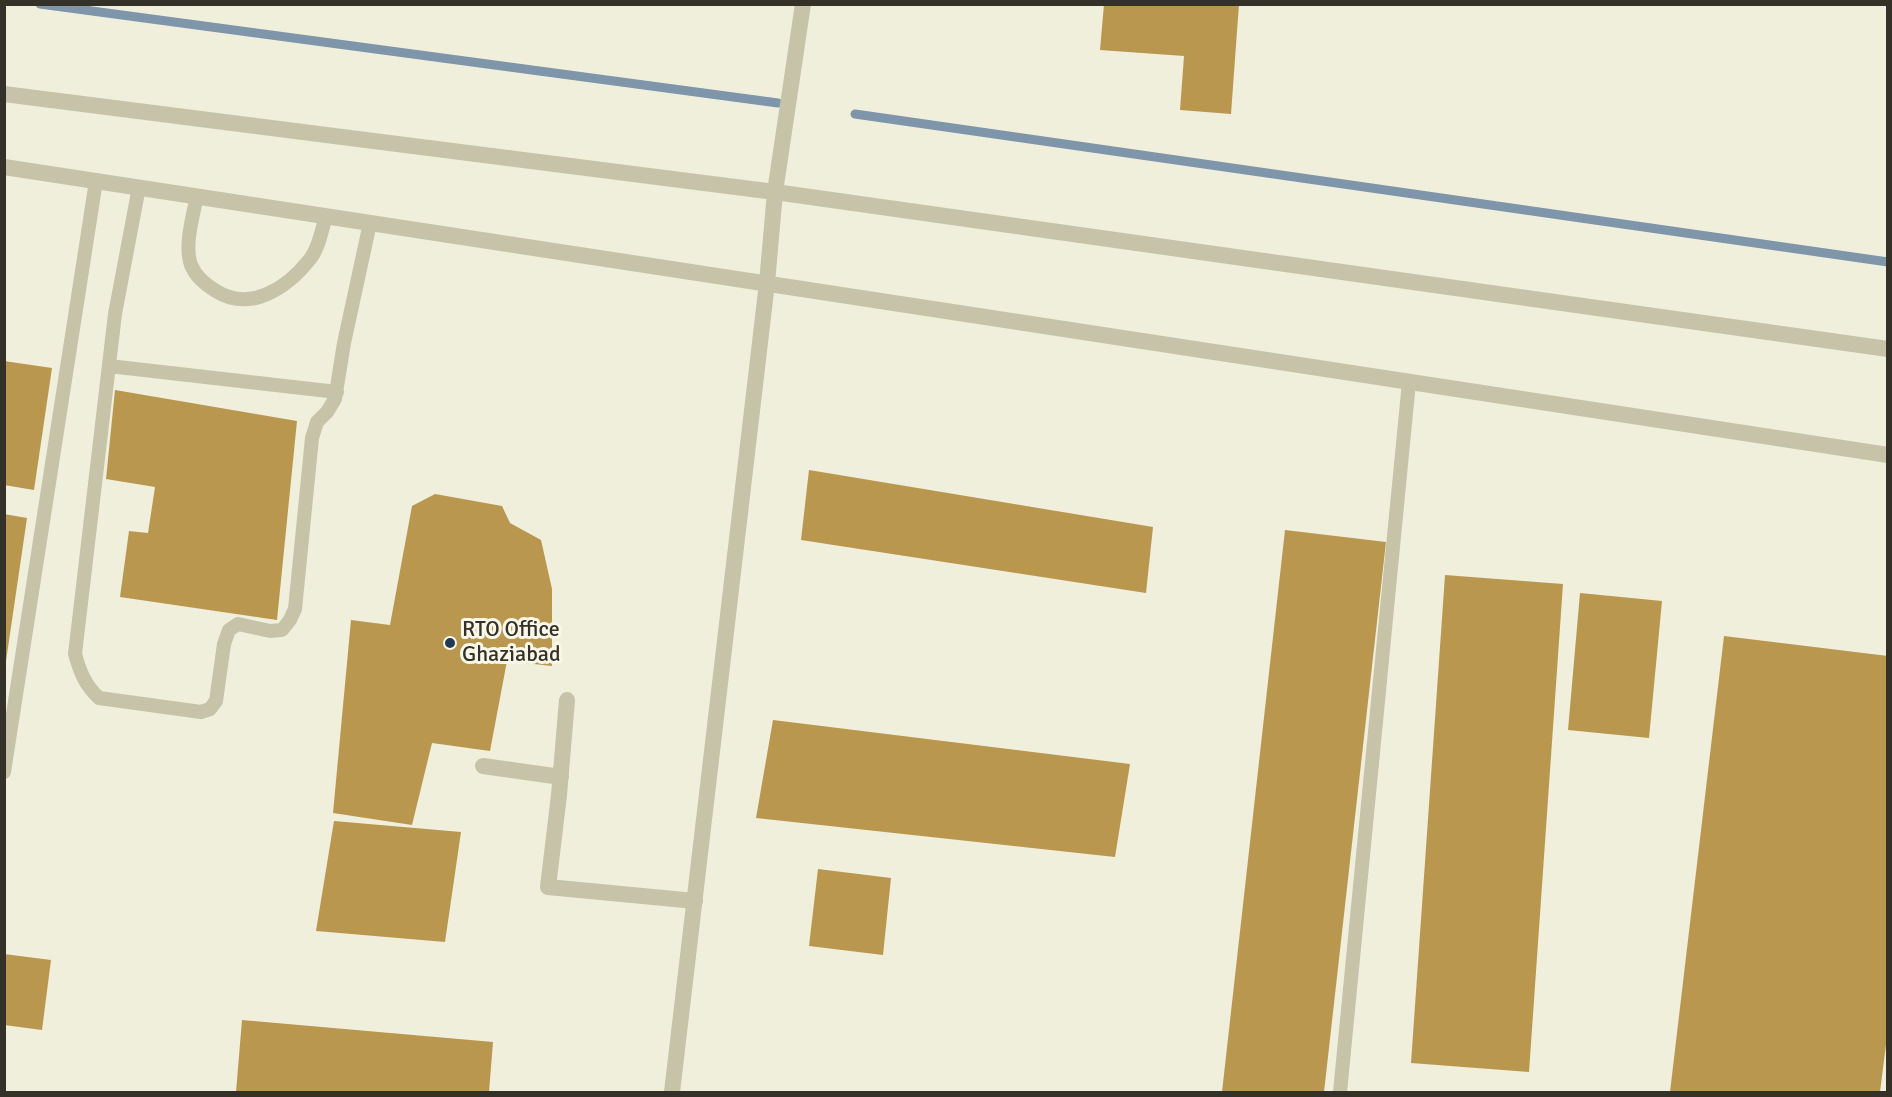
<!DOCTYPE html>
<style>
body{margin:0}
#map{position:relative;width:1892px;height:1097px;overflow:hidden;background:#efefdc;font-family:Signika,sans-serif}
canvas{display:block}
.frame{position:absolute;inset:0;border:6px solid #343128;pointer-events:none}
</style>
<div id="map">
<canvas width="1892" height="1097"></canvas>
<div class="frame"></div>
</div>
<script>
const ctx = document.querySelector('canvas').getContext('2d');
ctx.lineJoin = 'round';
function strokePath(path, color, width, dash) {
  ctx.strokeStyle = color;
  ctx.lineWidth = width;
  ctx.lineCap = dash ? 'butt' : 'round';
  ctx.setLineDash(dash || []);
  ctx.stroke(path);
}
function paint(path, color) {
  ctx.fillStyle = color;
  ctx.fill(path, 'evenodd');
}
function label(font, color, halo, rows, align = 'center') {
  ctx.font = font + ' Signika,sans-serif';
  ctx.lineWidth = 6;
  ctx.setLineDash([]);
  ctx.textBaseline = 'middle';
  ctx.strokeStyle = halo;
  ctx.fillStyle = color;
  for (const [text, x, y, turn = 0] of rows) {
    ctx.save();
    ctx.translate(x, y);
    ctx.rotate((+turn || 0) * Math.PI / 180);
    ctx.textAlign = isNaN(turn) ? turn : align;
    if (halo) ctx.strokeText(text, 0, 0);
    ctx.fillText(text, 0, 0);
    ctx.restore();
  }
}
strokePath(new Path2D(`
 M40,4L778,103
 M855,114L1888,262`), '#7e95aa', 9);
paint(new Path2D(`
 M1104,4H1239L1231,114L1180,110L1184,56L1100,50Z
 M4,361L52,368L34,490L4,485Z
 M115,390L297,421L277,620L120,597L129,531L148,533L155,487L106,479Z
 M809,470L1153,527L1146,593L801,540Z
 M435,494L502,506L510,523L541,540L552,589V666L507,661L490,751L432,743L412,825L333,813L351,620L390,625L412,506Z
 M4,514L27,518L6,661H4Z
 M1285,530L1386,542L1324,1092H1222Z
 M1445,575L1563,584L1529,1072L1411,1063Z
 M1580,593L1662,601L1649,738L1568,730Z
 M1724,636L1888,656V1029L1880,1092H1670Z
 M773,720L1130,764L1115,857L756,818Z
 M334,821L461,832L445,942L316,931Z
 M818,869L891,878L883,955L809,946Z
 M4,954L51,960L42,1030L4,1025Z
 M242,1020L493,1042L489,1092H236Z`), '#ba974f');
strokePath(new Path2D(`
 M139,187L115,314L75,654C80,672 85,685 99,698L201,712L210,709L216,701L224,644L229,630L238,624L270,631L282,630L290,620L295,609L312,438L317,422L327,412L335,399L344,343L370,223
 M197,196C193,216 184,245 191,265C196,277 205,284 216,291C251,313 288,287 310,259C319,248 322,229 326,216
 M109,366L337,392
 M4,772L96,181
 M1340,1092L1409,382`), '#c6c3a9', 14);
strokePath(new Path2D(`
 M775,192L803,4
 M567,700L559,795L548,887L695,901
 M483,766L561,777`), '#c6c3a9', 16);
strokePath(new Path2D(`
 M4,94L775,192L1888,349
 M4,167L1888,455
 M672,1092L767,283L775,192`), '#c6c3a9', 16);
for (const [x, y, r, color] of [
 [450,643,6,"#223a52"]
]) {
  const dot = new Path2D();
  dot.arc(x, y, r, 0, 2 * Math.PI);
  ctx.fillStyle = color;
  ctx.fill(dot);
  strokePath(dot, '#f8f7e8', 2);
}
label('22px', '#343128', '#f8f7e8', [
 ["RTO Office",462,630],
 ["Ghaziabad",462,655]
], 'left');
</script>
